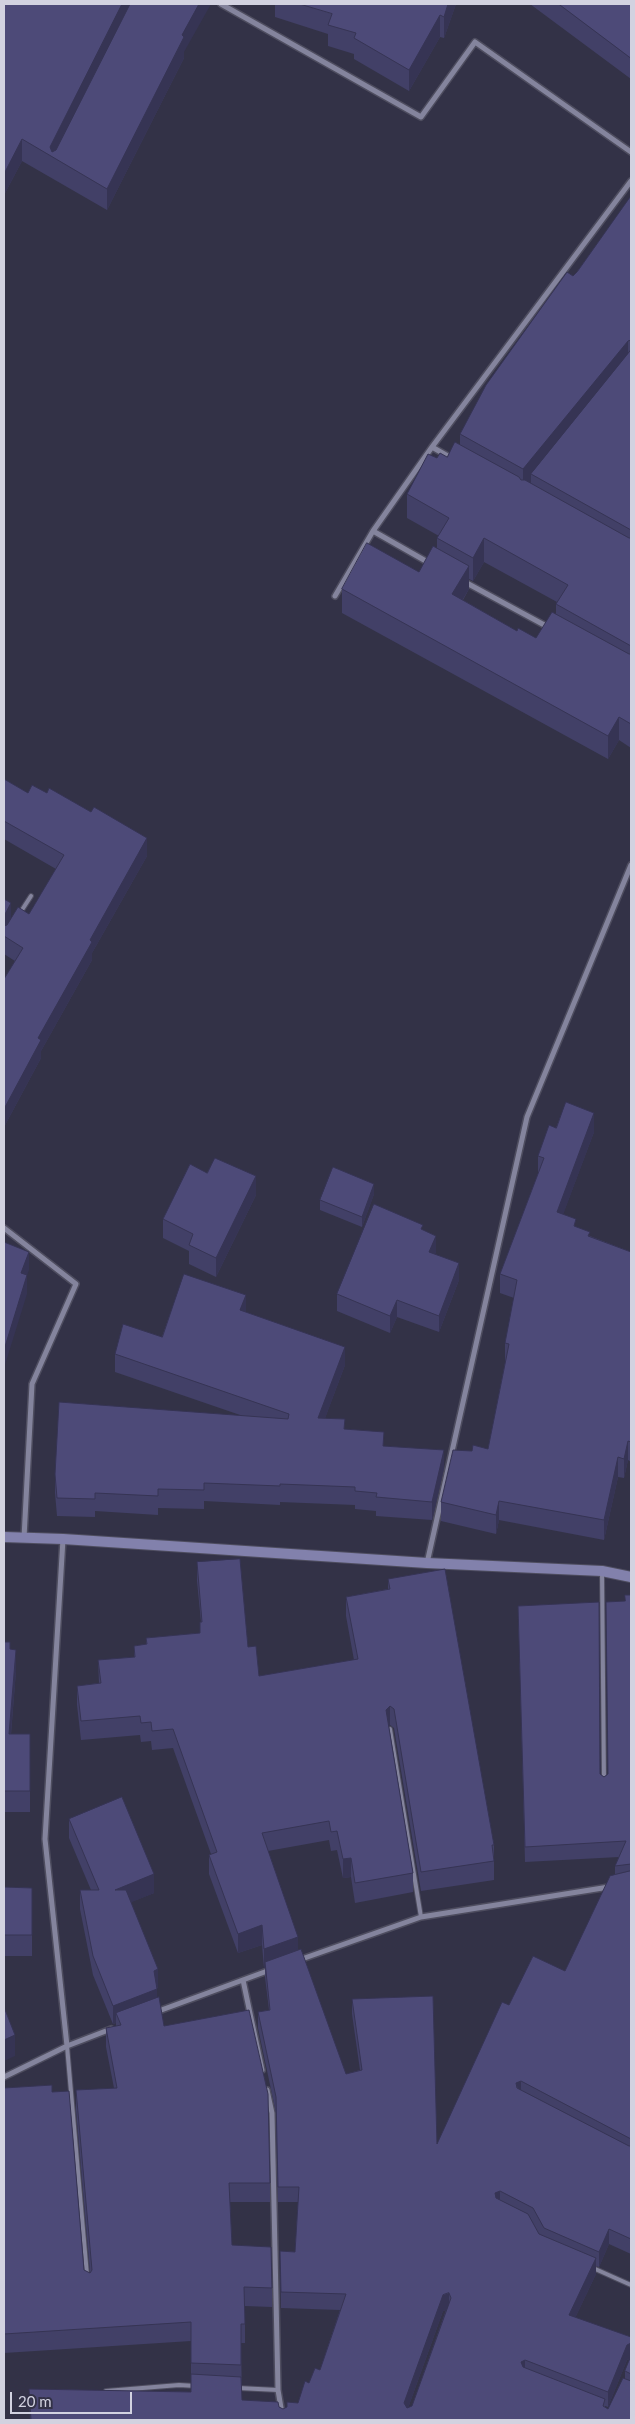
<!DOCTYPE html>
<style>
body{margin:0}
#map{position:relative;width:635px;height:2424px;overflow:hidden;background:#333247;font-family:Lato,sans-serif}
canvas{display:block}
.frame{position:absolute;inset:0;border:5px solid #d2d2e0;pointer-events:none}
.scale{position:absolute;left:10px;top:2392px;width:122px;height:22px;box-sizing:border-box;border:2px solid #d2d2e0;border-top:0;padding-left:6px;font-size:15px;line-height:18px;white-space:nowrap;color:#d2d2e0;-webkit-text-stroke:4px #333247;paint-order:stroke}
</style>
<div id="map">
<canvas width="635" height="2424"></canvas>
<div class="frame"></div>
<div class="scale">20 m</div>
</div>
<script>
const ctx = document.querySelector('canvas').getContext('2d');
ctx.lineJoin = 'round';
function strokePath(path, color, width, dash) {
  ctx.strokeStyle = color;
  ctx.lineWidth = width;
  ctx.lineCap = dash ? 'butt' : 'round';
  ctx.setLineDash(dash || []);
  ctx.stroke(path);
}
function paint(path, color) {
  ctx.fillStyle = color;
  ctx.fill(path, 'evenodd');
}
const lane = new Path2D(`
 M20,913L31,896
 M602,1572L604,1782
 M390,1729L421,1917
 M67,2046L87,2275
 M593,2268L631,2285
 M238,2388L278,2390
 M106,2391L179,2385L196,2386`);
const street = new Path2D(`
 M221,4L421,117L475,42L631,152
 M432,447L631,181
 M373,531L431,564
 M463,581L548,627
 M335,596L373,531L432,447L453,459
 M4,1228L76,1284L32,1384L24,1538
 M63,1539L45,1839L67,2046
 M427,1563L527,1117L631,865
 M299,1960L421,1917L609,1887
 M243,1980L262,2070
 M156,2012L270,1970
 M4,2077L67,2046L111,2029
 M267,2090L272,2113L278,2390L283,2420`);
const secondary = new Path2D(`
 M4,1537L63,1539L427,1563L602,1571L631,1577`);
strokePath(lane, '#4e4d5f', 6);
strokePath(street, '#4e4d5f', 8);
strokePath(secondary, '#4e4d5f', 12);
strokePath(lane, '#84849d', 4);
strokePath(street, '#84849d', 5);
strokePath(secondary, '#8281ac', 10);
paint(new Path2D(`
 M4,4L184,52V58L107,210L22,161L4,195Z
 M271,4H456L444,38L440,37L409,91L354,59V54L328,46V34L275,17V5Z
 M530,4H631V79Z
 M631,196V748L619,740L608,759L342,613V589L419,572L437,548V538L439,536L407,518V494L437,458L447,457L460,444V434L573,276L577,272ZM484,562L557,602L556,604V614L536,638L517,631L463,600L469,589V579L473,581Z
 M4,779L28,793L147,856L92,953V960L41,1051V1058L4,1127V979L15,961L4,954V899L11,918L29,914L56,869L4,839Z
 M556,1128L594,1132L563,1214L576,1227L590,1236L631,1252V1462L628,1460L624,1478L618,1477L604,1540L499,1520L496,1534L441,1521V1502L472,1451L488,1449L505,1363V1343L514,1298L500,1293V1274L538,1174V1156Z
 M207,1173L256,1195L216,1277L189,1264V1251L163,1238V1219Z
 M374,1194L362,1227L320,1210V1200Z
 M423,1230L436,1252L435,1254L459,1280L439,1332L397,1317L390,1333L337,1311V1294Z
 M246,1312L345,1365L325,1418L345,1429L384,1446L444,1468L432,1520L376,1516V1511L355,1509V1505L280,1502V1505L204,1501V1509L158,1508V1515L95,1511V1517L57,1516L55,1493V1474L243,1416L115,1372V1354L162,1337Z
 M197,1562L248,1647L259,1676L354,1660L346,1616V1597L388,1589V1579L494,1845V1880L421,1891L394,1728L390,1725L389,1726L413,1873V1892L355,1903L351,1877L343,1878L337,1850L331,1851L329,1840L268,1851L298,1950L346,2074L360,2070L352,2014V1999L437,2144L509,2005L565,1971L615,1874V1866L619,1857L525,1862L518,1606L600,1774L604,1777L608,1774L625,1601L631,1595V2254L609,2244L599,2267L596,2266V2274L575,2318L631,2337V2420H30L29,2389L191,2392V2341L4,2353V2088L52,2092L84,2270L90,2273V2272L76,2110V2090L114,2088L106,2047V2028L116,2026V2023L113,2024L93,1975L80,1909V1890H91L69,1838V1819L154,1893L131,1902L158,1987L157,1988V1998L164,2026L270,2183V2202H230L232,2245L272,2288V2307L245,2306V2343H241L242,2400L279,2407L283,2409L298,2403L309,2383L320,2370L340,2310L281,2308L280,2251L295,2252L298,2202H278L276,2113L258,2028V2012L269,2010L265,1977V1968H264L262,1945L238,1953L209,1874V1855L211,1854L173,1748L152,1750L151,1741L141,1742L140,1735L81,1740L77,1705V1686L99,1683L98,1660L134,1657V1646L146,1645V1638L200,1633V1622H201L197,1581ZM446,2310L412,2406L408,2408L443,2311ZM630,2359L625,2371V2379L608,2409L605,2407V2406L608,2407L627,2360Z
 M4,1642L10,1649L16,1671L11,1734H30V1812H4Z
 M4,1887L32,1888V1956H4Z`), '#424067');
paint(new Path2D(`
 M122,4H133L55,158L50,147Z
 M199,4H211L184,52V58L107,210V189L182,35Z
 M448,4H456L444,38V17Z
 M440,15V37L409,91V70Z
 M22,139V161L4,195V174Z
 M628,341V364L531,474V483L523,493V469Z
 M484,538V562L473,581V558Z
 M469,566V589L452,617V594Z
 M619,717V740L608,759V736Z
 M147,838V856L92,953V960L41,1051V1058L4,1127V1109L38,1038L90,940Z
 M11,903V921L4,934V916Z
 M594,1113V1132L557,1231V1212Z
 M256,1176V1195L216,1277V1258Z
 M374,1184V1194L362,1227V1217Z
 M436,1236V1252L429,1269V1252Z
 M29,1252V1270L21,1292V1273Z
 M459,1263V1280L439,1332V1316Z
 M27,1275V1294L4,1368V1350Z
 M246,1295V1314L240,1310Z
 M397,1300V1317L390,1333V1316Z
 M345,1347V1365L318,1437V1418Z
 M628,1441V1460L624,1478V1459Z
 M444,1450V1468L432,1520V1502Z
 M618,1457V1477L604,1540V1520Z
 M499,1501V1520L496,1534V1515Z
 M16,1650V1671L9,1755V1734Z
 M390,1706V1725L386,1730V1710Z
 M351,1858V1877L343,1878V1859Z
 M154,1874V1893L115,1909V1890Z
 M262,1925V1945L238,1953V1934Z
 M298,1937V1956L265,1962V1968H264V1949Z
 M158,1969V1987L154,1989V1971Z
 M157,1989V2008L116,2013V2023L113,2024V2006Z
 M15,2035V2056L4,2061V2040Z
 M521,2081V2097L516,2083Z
 M500,2191V2207L495,2208V2193Z
 M609,2229V2244L599,2267V2252Z
 M596,2258V2274L569,2331V2315Z
 M449,2293V2309L443,2311L404,2419V2403L443,2295Z
 M631,2343V2358L627,2360L608,2407V2392L627,2345Z
 M525,2360V2376L521,2362Z`), '#363454');
const building = new Path2D(`
 M4,4H122L50,147L52,152L56,150L130,4H199L182,35L184,37L107,189L22,139L4,174Z
 M300,4H448L444,17L440,15L409,70L354,38L356,33L328,25L332,14Z
 M559,4H631V58Z
 M631,196V340L628,341L523,469L460,434L486,385L567,272L573,276L577,272Z
 M631,350V530L531,474Z
 M455,442L519,477L521,480H525L629,538H631V646L556,604L568,585L484,538L473,558L437,538L449,518L407,494L428,454L437,458L440,453L447,457Z
 M367,543L419,572L433,546L469,566L452,594L517,631L518,628L536,638L552,612L629,654H631V724L619,717L608,736L342,589Z
 M4,779L28,793L32,785L47,793L49,788L91,812L94,807L147,838L90,940L92,942L38,1038L41,1040L4,1109V979L23,948L4,936V926L7,925L18,907L29,914L64,855L4,821Z
 M4,899L11,903L4,916Z
 M566,1102L594,1113L557,1212L576,1219L574,1226L590,1232L588,1236L631,1252V1442L628,1441L624,1459L618,1457L604,1520L499,1501L496,1515L441,1502L453,1450L472,1451L473,1445L488,1449L509,1344L505,1343L517,1280L500,1274L544,1158L538,1156L549,1125L556,1128Z
 M215,1158L256,1176L216,1258L189,1245L193,1234L163,1219L190,1164L207,1173Z
 M333,1167L374,1184L362,1217L320,1200Z
 M374,1204L423,1225L421,1229L436,1236L429,1252L459,1263L439,1316L397,1300L390,1316L337,1294Z
 M4,1242L29,1252L21,1273L27,1275L4,1350Z
 M184,1274L246,1295L240,1310L345,1347L318,1418L345,1419L344,1429L384,1432L383,1446L444,1450L432,1502L376,1497L377,1493L355,1491V1487L280,1484V1486L204,1483V1490L158,1489V1496L95,1493V1499L57,1498L55,1474L59,1402L288,1419L289,1414L115,1354L123,1324L162,1337Z
 M240,1559L248,1647L256,1646L259,1676L358,1659L346,1597L390,1589L388,1579L445,1569L494,1845H492L494,1861L421,1872L394,1709L390,1706L386,1710L413,1873L355,1883L351,1858L343,1859L337,1831L331,1832L329,1821L262,1833L298,1937L264,1949L262,1925L238,1934L209,1855L217,1852L173,1729L152,1731L151,1722L141,1723L140,1716L81,1721L77,1686L101,1683L98,1660L135,1657L134,1646L147,1644L146,1638L200,1633V1622H202L197,1562Z
 M625,1595H631V1864L615,1866L626,1841L525,1847L518,1606L599,1602L600,1774L604,1777L608,1774L606,1602L625,1601Z
 M4,1642H10V1649L16,1650L9,1734H30V1791H4Z
 M122,1797L154,1874L115,1890H126L158,1969L154,1971L157,1989L113,2006L93,1956L80,1890H99L69,1819Z
 M631,1871V2139L521,2081L516,2083L517,2088L629,2146H631V2239L609,2229L599,2252L544,2228L533,2208L500,2191L495,2193L496,2198L528,2214L539,2234L596,2258L569,2315L631,2337V2343L627,2345L608,2392L525,2360L521,2362L523,2367L605,2399L603,2406L608,2409L623,2378L631,2381V2420H31L29,2389L191,2392V2374L241,2377L242,2400L278,2402L279,2407L283,2409L287,2407V2402L298,2403L305,2381L309,2383L315,2368L320,2370L346,2294L281,2292L280,2251L295,2252L299,2187H278L276,2097L258,2012L270,2010L265,1962L301,1949L346,2074L362,2070L352,1999L433,1996L437,2144L502,2002L509,2005L533,1956L565,1971L610,1876ZM449,2293L451,2298L412,2406L407,2408L404,2403L443,2295Z
 M4,1887L32,1888V1935H4Z
 M159,1997L164,2026L249,2010L268,2094L270,2183H229L232,2245L271,2247L272,2288L244,2287L245,2324H241V2365L191,2363V2322L4,2334V2088L52,2085V2092L69,2091L84,2270L90,2273L92,2270L76,2090L117,2088L106,2028L121,2025L116,2013Z
 M4,2007L15,2035L4,2040Z
 M631,2356V2374L625,2371Z`);
paint(building, '#4d4a78');
strokePath(building, '#363454', 1);
</script>
